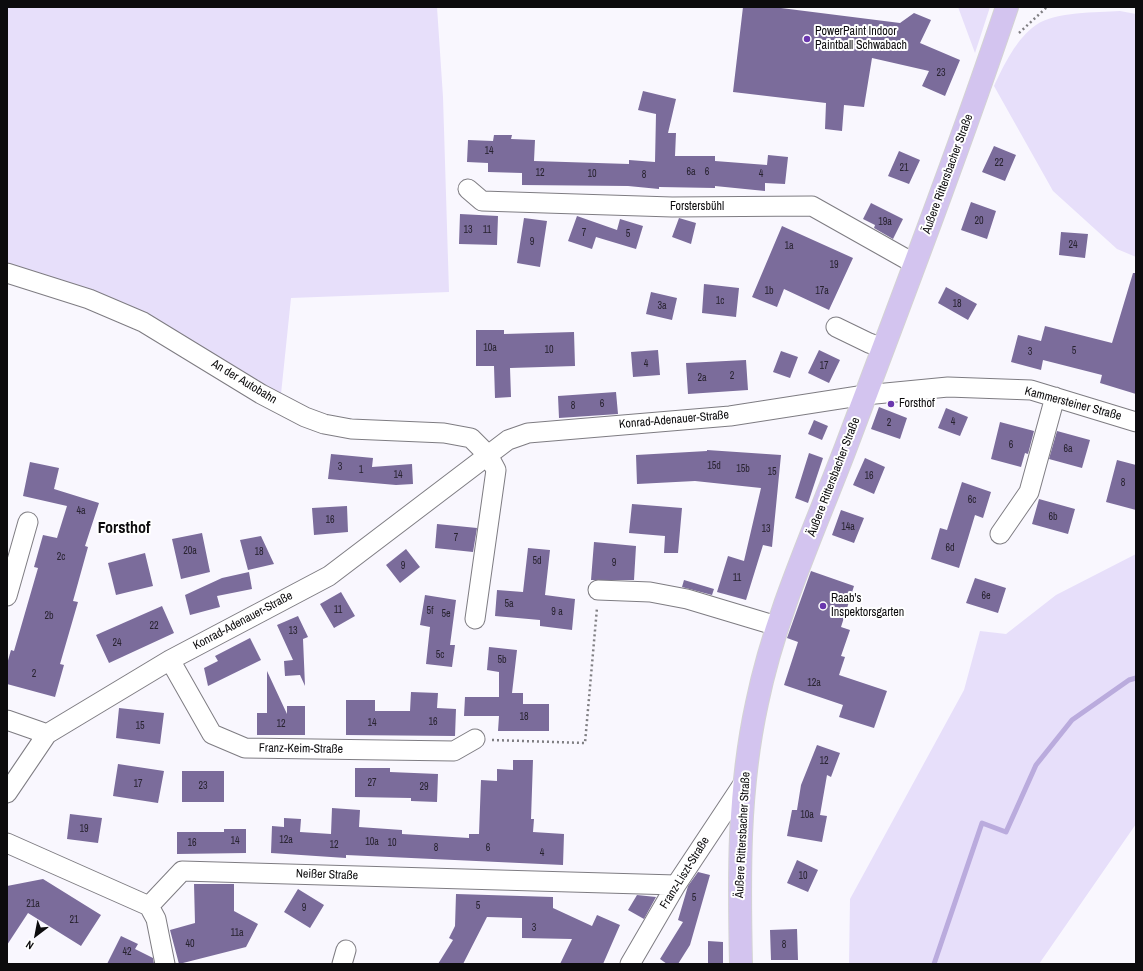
<!DOCTYPE html>
<meta charset="utf-8">
<style>
body{margin:0}
#map{position:relative;width:1143px;height:971px;overflow:hidden;background:#f9f7fe;font-family:"Archivo Narrow",sans-serif}
canvas{display:block}
.frame{position:absolute;inset:0;border:8px solid #0c0b0d;pointer-events:none}
.north{position:absolute;left:16px;top:915px;width:40px;height:40px;-webkit-text-stroke:3px #fff;paint-order:stroke;rotate:212deg;font-size:11px;font-weight:700;line-height:16px;text-align:center;color:#0c0b0d}
.north::after{content:'';display:block;margin:auto;width:14px;height:18px;background:#0c0b0d;clip-path:polygon(50% 0,100% 100%,50% 72%,0 100%)}
</style>
<div id="map">
<canvas width="1143" height="971"></canvas>
<div class="frame"></div>
<div class="north">N</div>
</div>
<script>
const ctx = document.querySelector('canvas').getContext('2d');
ctx.lineJoin = 'round';
function paint(path, color) {
  ctx.fillStyle = color;
  ctx.fill(path, 'evenodd');
}
function strokePath(path, color, width, dash) {
  ctx.strokeStyle = color;
  ctx.lineWidth = width;
  ctx.lineCap = dash ? 'butt' : 'round';
  ctx.setLineDash(dash || []);
  ctx.stroke(path);
}
function label(font, color, halo, rows, align = 'center') {
  ctx.font = font + ' "Archivo Narrow",sans-serif';
  ctx.lineWidth = 4;
  ctx.setLineDash([]);
  ctx.textBaseline = 'middle';
  ctx.strokeStyle = halo;
  ctx.fillStyle = color;
  for (const [text, x, y, turn = 0] of rows) {
    ctx.save();
    ctx.translate(x, y);
    ctx.rotate((+turn || 0) * Math.PI / 180);
    ctx.textAlign = isNaN(turn) ? turn : align;
    if (halo) ctx.strokeText(text, 0, 0);
    ctx.fillText(text, 0, 0);
    ctx.restore();
  }
}
paint(new Path2D(`
 M7,7H437L443,97L449,292L291,298L281,394L146,317L7,266Z
 M958,7H990L975,53Z
 M1120,11L1136,14V257L1117,249L1053,191L994,86C1004,65 1016,39 1036,25C1056,11 1096,13 1120,11Z
 M1136,554V824L1039,964H849L850,899L964,690L980,631L1006,634L1056,595Z`), '#e7dffa');
strokePath(new Path2D(`
 M934,964L982,823L1006,832L1036,765L1072,720L1129,680L1136,678`), '#baabdd', 5);
paint(new Path2D(`
 M743,7H773L900,23L914,13L931,20L920,43L960,60L945,96L922,86L929,71L872,58L864,107L844,105L842,131L825,129L826,103L733,92Z
 M643,91L676,99L668,133H676L675,156H715V161L767,165L768,155L788,157L785,184L765,183V191L715,186V188L659,187V189L628,186L522,185V173L488,172V163L467,162L468,140L493,141L494,135H512L511,139L535,140L534,161L629,164V160L655,162L656,114L638,110Z
 M994,146L1016,155L1005,181L982,172Z
 M899,151L920,160L909,184L888,176Z
 M971,202L996,211L987,239L961,230Z
 M871,203L903,219L893,239L874,228L875,225L863,219Z
 M460,214L498,216L497,245L459,244Z
 M577,216L617,230L620,219L643,226L636,249L596,237L592,249L568,241Z
 M524,218L547,221L540,267L517,263Z
 M679,218L696,223L691,244L672,237Z
 M782,226L853,258L829,310L784,289L777,307L752,297Z
 M1061,232L1088,234L1085,258L1059,255Z
 M1133,273H1136V394L1100,383L1102,375L1043,360L1041,370L1011,362L1018,335L1041,341L1045,326L1112,343Z
 M704,284L739,288L736,317L702,313Z
 M946,287L977,304L968,320L938,303Z
 M651,292L677,298L672,320L646,314Z
 M476,330H504V334L574,332L575,366L510,368L511,397L495,398L494,366H476Z
 M658,350L660,375L633,377L631,352Z
 M819,350L840,360L829,383L808,373Z
 M781,351L798,357L790,378L773,372Z
 M746,360L748,390L688,394L686,363Z
 M616,392L618,414L559,418L558,396Z
 M879,407L907,418L900,439L871,429Z
 M946,408L968,417L960,436L938,428Z
 M814,420L828,426L822,440L808,434Z
 M1000,422L1034,431L1028,454L1025,453L1021,467L991,459Z
 M1057,431L1090,440L1082,468L1049,459Z
 M707,450L781,455L772,547L763,545L746,600L717,592L728,556L744,561L761,488L695,481L637,484L636,455L707,451Z
 M809,453L823,458L808,503L795,498Z
 M331,454L373,458L372,467L412,464L413,484L396,485L328,479Z
 M865,458L885,467L874,494L853,485Z
 M1117,460L1136,465V510L1106,502Z
 M30,462L59,468L54,489L99,503L85,546L88,547L73,601L78,602L60,664L64,665L55,697L7,684V664L11,650L14,651L38,568L34,567L43,535L57,538L67,506L23,496Z
 M962,482L991,492L983,518L975,515L959,568L931,559L940,528L947,530Z
 M1039,499L1075,509L1068,534L1032,524Z
 M632,504L682,508L678,553H664L665,536L629,533Z
 M347,506L348,532L314,535L312,508Z
 M841,510L864,518L854,543L832,535Z
 M437,524L477,528L473,552L435,548Z
 M202,533L210,572L181,579L172,539Z
 M261,536L274,564L248,570L240,540Z
 M594,542L636,546L634,580H591Z
 M528,548L550,550L545,595L575,599L572,630L540,626V620L495,616L497,590L523,592Z
 M406,549L420,567L400,583L386,565Z
 M145,553L153,586L116,595L108,563Z
 M811,571L854,586L841,627L850,630L841,656L845,657L839,675L887,691L874,728L839,717L843,705L784,685L798,642L787,638Z
 M249,572L252,589L217,596L220,607L190,615L185,595L222,578Z
 M975,578L1006,588L998,613L966,603Z
 M684,580L714,589L712,595L682,587Z
 M341,592L355,616L334,628L320,604Z
 M425,595L456,600L450,645H455L452,667L426,664L430,627L420,625Z
 M162,606L174,633L109,663L96,635Z
 M298,616L308,637L303,639L305,686L300,675L285,676L284,661L293,660L277,625Z
 M250,638L261,660L208,686L204,668L218,661L215,656Z
 M489,647L517,650L512,693H523V704H549V731H498L499,716H464L465,697H499V672L487,670Z
 M267,671L287,714V706H305V735H257V713H267Z
 M411,692L438,693L437,708L456,709L455,736L346,735V700H375V711H410Z
 M119,708L164,713L160,744L116,738Z
 M817,745L840,753L831,777L827,775L820,815L827,816L822,842L787,836L792,810H797L801,785Z
 M513,760H533L531,819H534L533,832L564,834L563,865L346,855V858L271,853L272,826L284,827V818L301,819L300,832L331,834L332,808L360,810L359,827L402,830V834L469,838V834H479L481,780L497,781V769L513,770Z
 M118,764L164,771L158,803L113,796Z
 M355,768H390V772L438,774L437,802L411,801V798L355,797Z
 M182,771H224V802H182Z
 M70,814L102,818L98,843L67,839Z
 M224,829H246V853L177,854V832H224Z
 M797,860L818,870L808,892L787,883Z
 M698,872L710,875L690,945L678,964H667L660,959L683,922L678,920L688,886Z
 M43,879L101,915L81,946L28,913L7,945V886Z
 M194,884H234V911L258,924L246,947L179,964L170,930L195,923Z
 M298,889L324,905L310,928L284,912Z
 M456,894L553,897V908L592,926L597,915L620,925L603,964H560L572,939L522,938V918L487,917L463,964H438L453,940L449,938L455,926Z
 M637,895L656,897L644,919L628,910Z
 M797,929L798,960H771L770,930Z
 M121,936L138,944L135,949L153,958L154,964H107Z
 M708,941L723,942V964H708Z`), '#7b6c9b');
const minor = new Path2D(`
 M468,189L482,201L672,207L812,206L915,264
 M7,273L89,299L143,322L261,394L305,417L324,424L351,429L444,433L471,438L488,455L496,470L475,619
 M836,327L869,343L883,348
 M1000,534L1029,492L1055,397
 M598,590L650,592L687,599L777,626
 M7,596L28,522
 M170,660L212,734L245,748L454,751L475,739
 M7,720L47,734
 M7,793L47,734L170,660L329,576L508,440L528,433L730,416L865,395L948,387L1031,390L1136,422
 M7,843L149,906L182,871L676,885
 M149,906L156,919L165,964
 M342,964L346,950
 M630,964L676,885L743,784`);
const major = new Path2D(`
 M741,964C739,876 738,790 757,703C775,615 814,531 846,447C901,301 957,155 1007,7`);
strokePath(minor, '#7e7c82', 21);
strokePath(major, '#d3d3d3', 24);
strokePath(new Path2D(`
 M1019,33L1047,7
 M492,740L585,743L597,608`), '#7f7e82', 2.5, [2, 3]);
strokePath(minor, '#fff', 19);
strokePath(major, '#d3c4ef', 22);
for (const [x, y, r, color] of [
 [807,39,4,"#6a37ae"],
 [891,404,4,"#6a37ae"],
 [823,606,4,"#6a37ae"]
]) {
  const dot = new Path2D();
  dot.arc(x, y, r, 0, 2 * Math.PI);
  ctx.fillStyle = color;
  ctx.fill(dot);
  strokePath(dot, '#fff', 1.5);
}
label('10px', '#282330', null, [
 ["23",941,73],
 ["14",489,151],
 ["22",999,163],
 ["21",904,168],
 ["6a",691,172],
 ["6",707,172],
 ["12",540,173],
 ["10",592,174],
 ["4",761,174],
 ["8",644,175],
 ["20",979,221],
 ["19a",885,222],
 ["13",468,230],
 ["11",487,230],
 ["7",584,233],
 ["5",628,234],
 ["9",532,242],
 ["24",1073,245],
 ["1a",789,246],
 ["19",834,265],
 ["1b",769,291],
 ["17a",822,291],
 ["1c",720,301],
 ["18",957,304],
 ["3a",662,306],
 ["10a",490,348],
 ["10",549,350],
 ["5",1074,351],
 ["3",1030,352],
 ["4",646,364],
 ["17",824,366],
 ["2",732,376],
 ["2a",702,378],
 ["6",602,404],
 ["8",573,406],
 ["4",953,422],
 ["2",889,423],
 ["6",1011,445],
 ["6a",1068,449],
 ["15d",714,466],
 ["3",340,467],
 ["15b",743,469],
 ["1",361,470],
 ["15",772,472],
 ["14",398,475],
 ["16",869,476],
 ["8",1123,483],
 ["6c",972,500],
 ["4a",81,511],
 ["6b",1053,517],
 ["16",330,520],
 ["14a",848,527],
 ["13",766,529],
 ["7",456,538],
 ["6d",950,548],
 ["20a",190,551],
 ["18",259,552],
 ["2c",61,557],
 ["5d",537,561],
 ["9",614,563],
 ["9",403,566],
 ["11",737,578],
 ["6e",986,596],
 ["5a",509,604],
 ["11",338,610],
 ["5f",430,611],
 ["9 a",557,612],
 ["5e",446,614],
 ["2b",49,616],
 ["22",154,626],
 ["13",293,631],
 ["24",117,643],
 ["5c",440,655],
 ["5b",502,660],
 ["2",34,674],
 ["12a",814,683],
 ["18",524,717],
 ["16",433,722],
 ["14",372,723],
 ["12",281,724],
 ["15",140,726],
 ["12",824,761],
 ["27",372,783],
 ["17",138,784],
 ["23",203,786],
 ["29",424,787],
 ["10a",807,815],
 ["19",84,829],
 ["12a",286,840],
 ["14",235,841],
 ["10a",372,842],
 ["16",192,843],
 ["10",392,843],
 ["12",334,845],
 ["8",436,848],
 ["6",488,848],
 ["4",542,853],
 ["10",803,876],
 ["5",694,898],
 ["21a",33,904],
 ["5",478,906],
 ["9",304,908],
 ["21",74,920],
 ["3",534,928],
 ["11a",237,933],
 ["40",190,944],
 ["8",784,945],
 ["42",127,952]
]);
label('12px', '#0c0b0d', '#fff', [
 ["PowerPaint Indoor",815,32],
 ["Paintball Schwabach",815,46],
 ["Forsthof",899,404],
 ["Raab's",831,599],
 ["Inspektorsgarten",831,613]
], 'left');
label('12px', '#0c0b0d', '#fff', [
 ["Äußere Rittersbacher Straße",948,174,-70],
 ["Forstersbühl",697,207],
 ["An der Autobahn",244,382,31],
 ["Kammersteiner Straße",1073,404,15],
 ["Konrad-Adenauer-Straße",674,420,-5],
 ["Äußere Rittersbacher Straße",834,477,-69],
 ["Konrad-Adenauer-Straße",243,621,-28],
 ["Franz-Keim-Straße",301,749,1],
 ["Äußere Rittersbacher Straße",743,835,-87],
 ["Franz-Liszt-Straße",685,873,-58],
 ["Neißer Straße",327,875,2]
]);
label('bold 16px', '#0c0b0d', '#fff', [
 ["Forsthof",124,529]
]);
</script>
